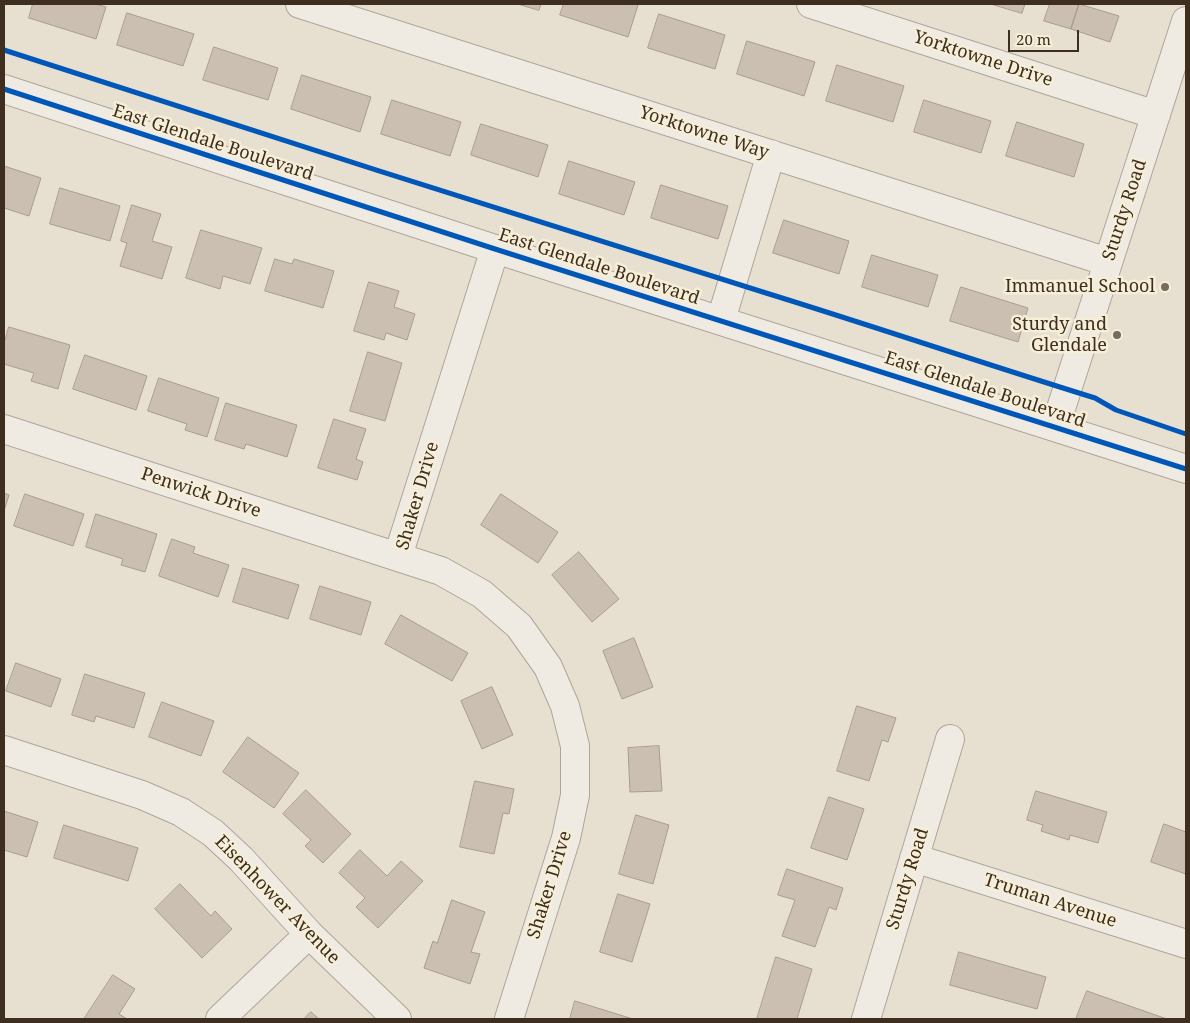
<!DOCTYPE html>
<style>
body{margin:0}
#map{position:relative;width:1190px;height:1023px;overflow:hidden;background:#e7e0d1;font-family:"Noto Serif",serif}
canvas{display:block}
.frame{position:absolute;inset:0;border:5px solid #3d2e20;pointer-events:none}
.scale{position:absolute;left:1008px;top:30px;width:71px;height:22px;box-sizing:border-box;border:2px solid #3d2e20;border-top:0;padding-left:6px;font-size:15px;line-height:18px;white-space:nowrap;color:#3d2e20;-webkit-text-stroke:4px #f7eed8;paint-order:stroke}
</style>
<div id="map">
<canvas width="1190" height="1023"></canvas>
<div class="frame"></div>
<div class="scale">20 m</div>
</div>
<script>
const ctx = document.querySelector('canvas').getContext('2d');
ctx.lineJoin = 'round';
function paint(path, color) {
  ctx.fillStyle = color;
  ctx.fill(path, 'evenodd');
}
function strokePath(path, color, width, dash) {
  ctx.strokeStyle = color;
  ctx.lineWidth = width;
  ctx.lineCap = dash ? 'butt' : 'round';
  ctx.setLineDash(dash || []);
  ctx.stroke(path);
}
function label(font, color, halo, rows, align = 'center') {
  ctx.font = font + ' "Noto Serif",serif';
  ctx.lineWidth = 5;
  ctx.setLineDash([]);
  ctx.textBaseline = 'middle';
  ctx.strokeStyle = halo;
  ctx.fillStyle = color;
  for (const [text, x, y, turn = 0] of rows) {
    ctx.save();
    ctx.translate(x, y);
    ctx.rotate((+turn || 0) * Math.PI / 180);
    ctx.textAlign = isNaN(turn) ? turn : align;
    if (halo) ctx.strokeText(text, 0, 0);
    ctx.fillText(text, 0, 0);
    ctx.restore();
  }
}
const building = new Path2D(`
 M33,4H96L106,7L96,39L29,18Z
 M518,4H541L539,10Z
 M564,4H635L638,5L628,37L560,15Z
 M991,4H1025L1022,13Z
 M1050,4H1079L1071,29L1044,21Z
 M1079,4L1119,16L1110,42L1071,29Z
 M127,13L194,34L183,66L117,45Z
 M659,14L725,35L715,69L648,48Z
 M747,41L815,62L804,96L737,74Z
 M214,47L278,68L268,100L203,80Z
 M837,65L904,86L893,122L826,101Z
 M302,75L371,97L360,132L291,109Z
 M392,100L461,122L450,156L381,134Z
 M924,100L991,121L981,153L914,132Z
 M1017,122L1084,144L1074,177L1006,156Z
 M481,124L548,145L538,177L471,155Z
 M569,161L635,182L624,215L559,194Z
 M4,166L41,178L29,216L4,208Z
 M661,185L728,206L718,239L651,218Z
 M60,188L120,206L110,241L50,224Z
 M132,205L161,214L152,241L172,247L162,279L120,266L127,243L121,241Z
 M784,220L849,241L839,274L773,253Z
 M201,230L262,248L250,284L223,276L220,289L186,278Z
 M872,255L938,275L928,307L862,287Z
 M275,259L292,264L294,259L334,271L323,308L265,291Z
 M369,282L399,291L394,307L415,314L407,340L386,333L384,340L354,331Z
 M961,287L1028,308L1018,342L950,321Z
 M9,327L70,345L58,389L31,381L34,373L4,364V344Z
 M368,352L402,363L385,421L350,411Z
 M85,355L147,376L136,410L73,389Z
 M159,378L219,398L207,437L185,430L187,424L148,411Z
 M226,403L297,425L287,457L246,444L244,449L215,440Z
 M334,419L366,429L356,459L363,462L357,480L318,468Z
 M4,493L9,495L4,511Z
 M25,494L84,514L73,546L14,526Z
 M501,494L558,532L538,563L481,525Z
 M96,514L157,534L145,572L121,565L123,559L86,547Z
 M172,539L195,547L193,553L229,565L218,597L159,576Z
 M579,552L619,599L592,622L552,575Z
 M243,568L299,585L288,619L233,602Z
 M320,586L371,602L361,635L310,619Z
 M401,615L468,653L452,681L385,644Z
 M634,638L653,687L622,699L603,651Z
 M16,663L61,679L51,707L6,691Z
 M85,674L145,693L134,728L96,716L94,722L72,715Z
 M492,687L513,735L482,749L461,701Z
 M162,702L214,721L201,756L149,737Z
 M857,706L896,718L888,742L882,740L869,781L837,771Z
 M248,737L299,773L274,808L223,772Z
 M659,746L662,791L630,792L628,748Z
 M475,781L514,789L509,814L503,813L494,854L460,847Z
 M306,790L351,834L323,863L305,846L311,840L283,814Z
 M1036,791L1107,812L1098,843L1070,835L1069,840L1041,831L1043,825L1027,820Z
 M829,797L864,809L847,860L811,848Z
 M4,811L38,822L27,857L4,850Z
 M636,815L669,825L653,884L619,874Z
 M1164,824L1186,832V874L1151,862Z
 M64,825L138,848L128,881L54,858Z
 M360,850L387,876L401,861L423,881L378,928L356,907L365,898L339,873Z
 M787,869L843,888L836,910L829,907L815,947L782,936L795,900L778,895Z
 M180,884L211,916L215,911L232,929L202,958L155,909Z
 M618,894L650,904L632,962L600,952Z
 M452,900L485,912L471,952L480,954L470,984L424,968L433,941L437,943Z
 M959,952L1046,977L1037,1009L950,985Z
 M776,957L812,969L797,1019H757Z
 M113,975L135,989L119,1014L127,1019H84Z
 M1087,991L1167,1019H1076Z
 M575,1001L633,1019H570Z
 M311,1012L319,1019H304Z`);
paint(building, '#cbbfb2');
strokePath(building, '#a89c90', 1);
const minor = new Path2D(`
 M300,4L1108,262
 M811,4L1156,115
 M4,89L495,249L1186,469
 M721,320L771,154
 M1055,427L1186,21
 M4,429L441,571L482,594L519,626L548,667L565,706L575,746V795L566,838L509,1019
 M398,556L495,249
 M4,750L142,795L181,812L213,833L241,859L309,934L397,1019
 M914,858L1186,944
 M220,1019L309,934
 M866,1019L950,739`);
strokePath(minor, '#ada599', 30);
strokePath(minor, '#efebe3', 28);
strokePath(new Path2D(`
 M4,50C258,132 511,214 766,293C876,327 985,364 1095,398L1116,410L1186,434
 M4,89L495,249L1186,469`), '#0057b8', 5);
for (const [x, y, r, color] of [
 [1165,287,5,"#786c5e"],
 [1117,335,5,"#786c5e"]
]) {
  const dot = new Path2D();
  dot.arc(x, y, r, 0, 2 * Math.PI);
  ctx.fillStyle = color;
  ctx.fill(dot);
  strokePath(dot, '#f7eed8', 2);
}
label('18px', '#3d2e20', '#f7eed8', [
 ["Yorktowne Drive",983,59,18],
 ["Yorktowne Way",704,133,18],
 ["East Glendale Boulevard",213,143,18],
 ["Sturdy Road",1125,210,-72],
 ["East Glendale Boulevard",599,267,18],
 ["East Glendale Boulevard",985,390,18],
 ["Penwick Drive",201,493,18],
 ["Shaker Drive",418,496,-74],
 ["Sturdy Road",908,879,-73],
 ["Shaker Drive",550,885,-73],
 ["Eisenhower Avenue",277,900,46],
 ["Truman Avenue",1050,901,18]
]);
label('18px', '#3d2e20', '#f7eed8', [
 ["Immanuel School",1155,287],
 ["Sturdy and",1107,325],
 ["Glendale",1107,346]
], 'right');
</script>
